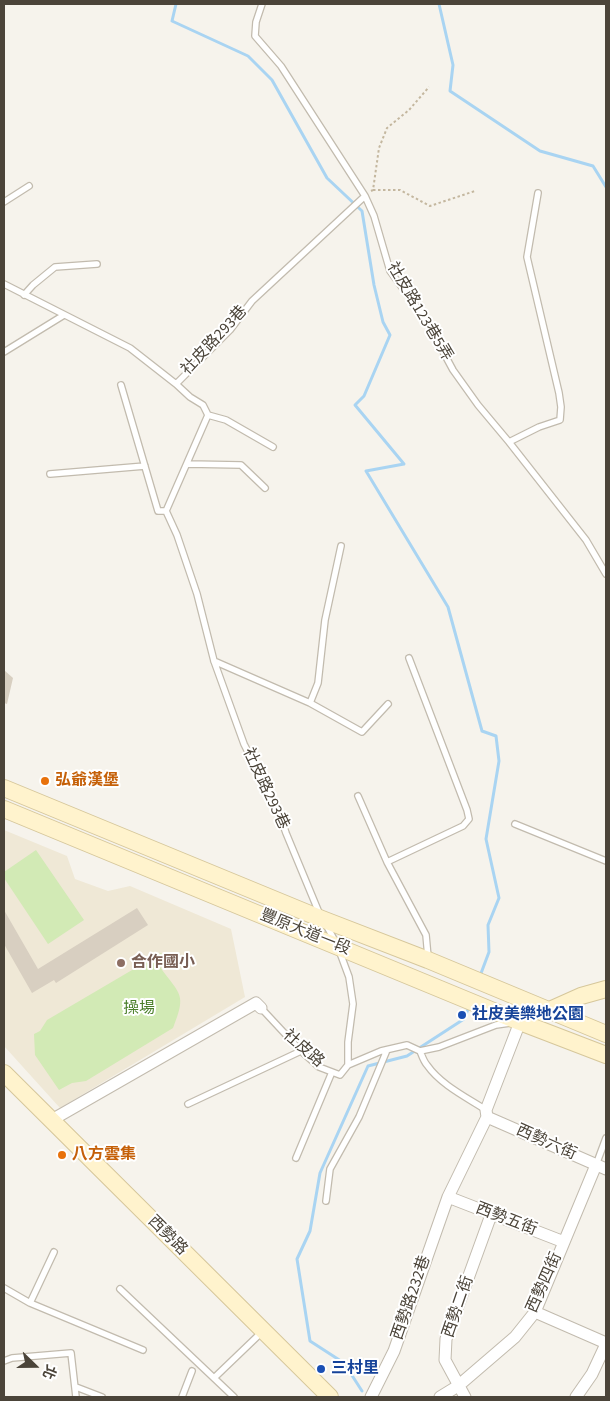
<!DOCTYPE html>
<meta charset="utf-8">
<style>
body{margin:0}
#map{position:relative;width:610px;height:1401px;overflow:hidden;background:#f6f3ec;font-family:"Source Sans 3","Noto Sans TC",sans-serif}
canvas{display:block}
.frame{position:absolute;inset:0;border:5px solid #4b4439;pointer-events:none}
.north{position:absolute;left:10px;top:1341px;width:50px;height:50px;-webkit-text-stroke:4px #fff;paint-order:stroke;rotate:112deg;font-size:14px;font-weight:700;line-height:20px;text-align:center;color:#4b4439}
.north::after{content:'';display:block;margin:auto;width:18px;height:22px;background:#4b4439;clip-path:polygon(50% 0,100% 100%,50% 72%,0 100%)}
</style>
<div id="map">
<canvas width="610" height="1401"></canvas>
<div class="frame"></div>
<div class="north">北</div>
</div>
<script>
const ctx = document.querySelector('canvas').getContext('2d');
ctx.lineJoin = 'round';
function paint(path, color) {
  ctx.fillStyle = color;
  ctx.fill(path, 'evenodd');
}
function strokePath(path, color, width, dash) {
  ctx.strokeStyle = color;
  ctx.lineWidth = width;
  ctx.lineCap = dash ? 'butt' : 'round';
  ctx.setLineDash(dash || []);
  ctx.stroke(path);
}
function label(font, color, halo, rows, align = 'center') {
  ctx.font = font + ' "Source Sans 3","Noto Sans TC",sans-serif';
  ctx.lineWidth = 4;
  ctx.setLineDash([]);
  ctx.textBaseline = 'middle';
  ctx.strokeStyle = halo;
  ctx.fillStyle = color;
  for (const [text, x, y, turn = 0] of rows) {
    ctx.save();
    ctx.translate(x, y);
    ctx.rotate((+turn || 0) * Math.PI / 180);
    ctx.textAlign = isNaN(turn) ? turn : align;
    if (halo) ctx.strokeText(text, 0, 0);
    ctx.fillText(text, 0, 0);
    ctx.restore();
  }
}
paint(new Path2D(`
 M4,830L67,856L75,879L108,891L130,886L231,929L245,997L60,1108L4,1046Z`), '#efe8d6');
paint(new Path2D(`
 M36,850L84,920L48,944L4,878V872Z
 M161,953L169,962L160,967C180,995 187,993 173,1028L86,1081L72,1083L59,1090L35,1055L34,1034L40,1031L47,1020Z`), '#d2eab5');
strokePath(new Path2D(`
 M176,4L172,21L248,56L272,80L327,178L362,211L374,285L383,322L390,335L364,396L355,405L404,464L366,471L448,607L482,731L496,736L499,761L486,839L499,898L488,925L489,952L480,976
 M439,4L453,65L450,91L540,151L593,166L606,187
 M362,1391L344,1363L310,1341L297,1259L310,1231L320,1173L368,1066L407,1056L464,1019L469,1007`), '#a9d4f2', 3);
paint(new Path2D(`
 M4,670L13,678L7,704L4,703Z
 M137,908L148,925L56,983L54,980L32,993L4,944V910L38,969Z`), '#d8cfc1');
const lane = new Path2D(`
 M262,4L256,22L255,36L281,66L365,196L374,216L390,271L426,320L453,370L478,405L509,442L586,540L606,574
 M4,202L29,186
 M4,284L130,348L176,384L190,397L203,405L208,415L166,511L177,535L197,594L214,661L244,744L280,816L286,833L320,915
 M24,295L33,285L55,267L97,264
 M4,352L64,315
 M176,384L230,330L252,301L365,196
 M121,385L158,511H166
 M208,415L226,420L273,447
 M509,442L539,427L560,420L561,407L559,393L527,257L538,193
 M188,464L241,465L265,488
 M50,474L145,466
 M341,546L325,620L318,683L310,703L362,732L388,704
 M214,661L310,703
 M358,796L387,862L426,935L428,957
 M515,824L606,861
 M387,862L463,826L469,819L467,810L409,658
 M325,923L335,941
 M339,950L349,977L353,1004L348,1042V1065
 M261,1008L301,1051L319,1067L340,1075L348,1065L381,1051L407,1045L420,1051L439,1047L496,1025L510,1023
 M420,1051C422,1056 424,1062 427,1065C441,1085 466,1097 486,1110
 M188,1104L301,1051
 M296,1158L332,1072
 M596,1165L606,1138
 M326,1201L330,1169L359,1117L387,1050
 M4,1288L30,1303L143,1350
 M120,1289L234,1397
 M30,1303L54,1252
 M4,1361L12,1358L71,1353L76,1397
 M214,1378L263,1331
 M76,1387L102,1397
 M182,1397L192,1371`);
const street = new Path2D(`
 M487,1117L606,1169
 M50,1121L256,1003L261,1008
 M448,1197L564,1242
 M535,1312L606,1343
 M371,1397L394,1351L448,1197L487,1117L486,1110L520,1022
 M440,1397L458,1386L515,1337L535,1312L596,1165
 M465,1397L445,1360L446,1339L491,1215
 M576,1397L592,1374L606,1344`);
const secondary = new Path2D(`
 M4,788L322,919L428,960L606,1034
 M4,809L520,1022L606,1055
 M543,1013L581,996L606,989
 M4,1073L330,1397`);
strokePath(lane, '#c2bbae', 8);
strokePath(street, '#c2bbae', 13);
strokePath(secondary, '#d6c79b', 18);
strokePath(new Path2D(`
 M373,190H400L430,206L475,191
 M371,191L373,190L379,148L387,128L409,110L429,87`), '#c4b79f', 2, [2.5, 2.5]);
strokePath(lane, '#fff', 5.5);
strokePath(street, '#fff', 11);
strokePath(secondary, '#fff3cd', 16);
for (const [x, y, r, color] of [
 [45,781,5,"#e8710a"],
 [121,963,5,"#8d6e63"],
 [462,1015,5,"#1a4fb4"],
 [62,1155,5,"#e8710a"],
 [321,1369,5,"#1a4fb4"]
]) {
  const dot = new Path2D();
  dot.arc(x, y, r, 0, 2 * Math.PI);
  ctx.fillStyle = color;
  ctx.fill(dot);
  strokePath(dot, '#fff', 2);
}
label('16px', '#4b4439', '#fff', [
 ["社皮路123巷5弄",419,312,59],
 ["社皮路293巷",215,341,-47],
 ["社皮路293巷",265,789,65],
 ["豐原大道一段",305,933,22],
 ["社皮路",303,1049,41],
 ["西勢六街",546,1143,24],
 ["西勢五街",506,1220,21],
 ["西勢路",167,1236,45],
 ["西勢四街",545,1283,-66],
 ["西勢路232巷",412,1298,-71],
 ["西勢二街",459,1307,-71]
]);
label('bold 16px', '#c56008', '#fff', [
 ["弘爺漢堡",55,781],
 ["八方雲集",72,1155]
], 'left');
label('bold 16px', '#785e54', '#fff', [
 ["合作國小",131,963]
], 'left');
label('16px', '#4a7f2a', '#fff', [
 ["操場",139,1009]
]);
label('bold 16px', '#164399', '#fff', [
 ["社皮美樂地公園",472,1015],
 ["三村里",331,1369]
], 'left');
</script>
